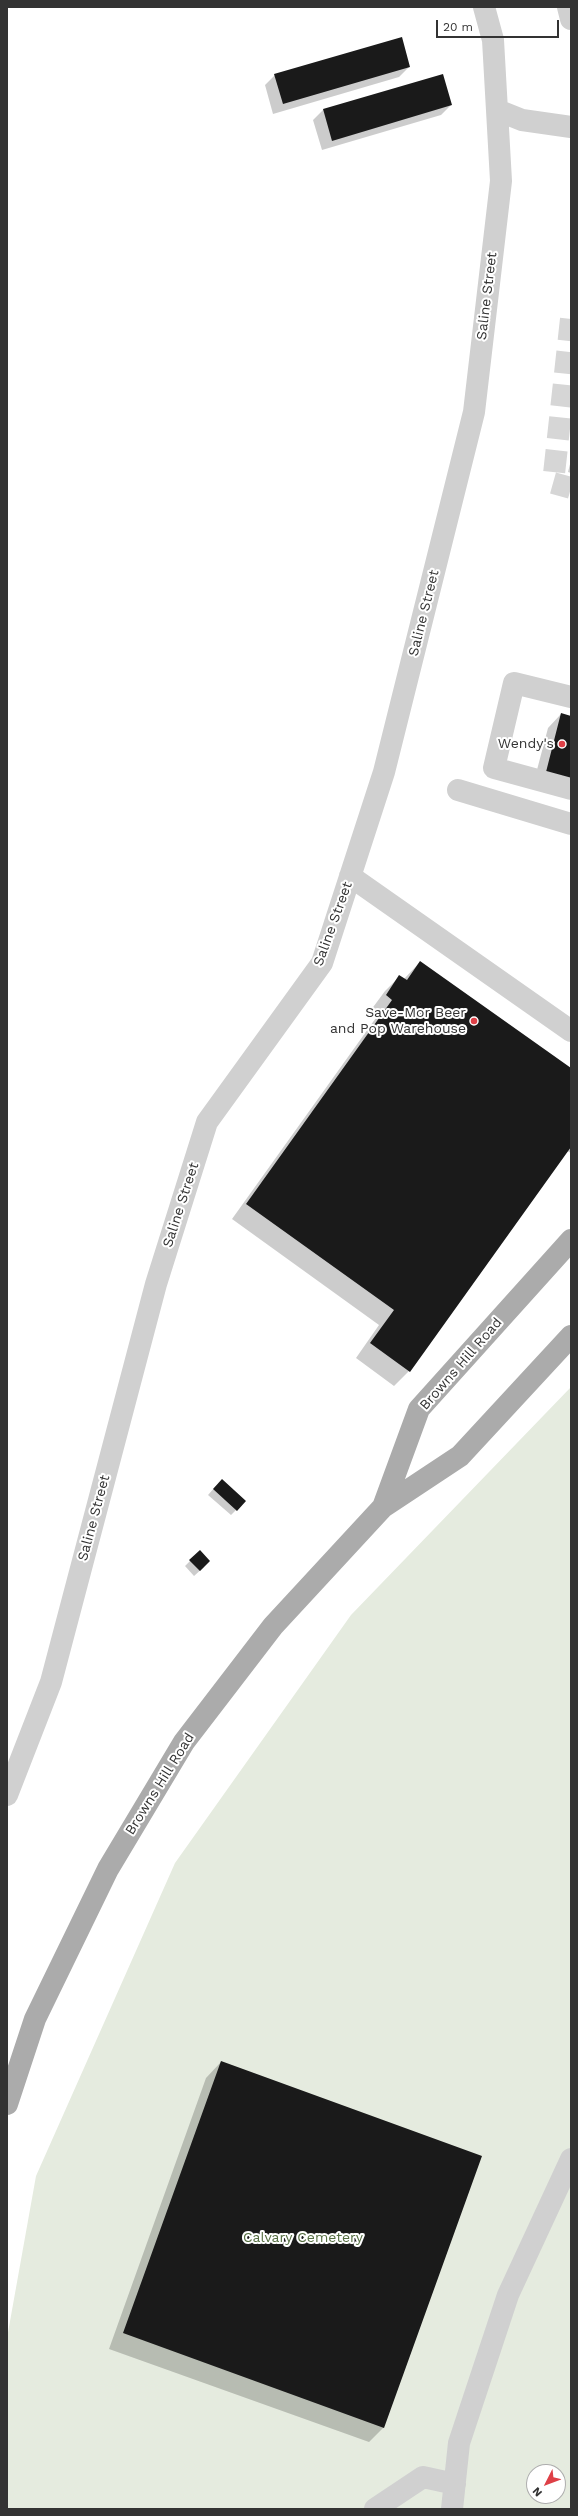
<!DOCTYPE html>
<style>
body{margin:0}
#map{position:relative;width:578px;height:2516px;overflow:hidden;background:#fff;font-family:"Work Sans",sans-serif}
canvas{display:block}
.frame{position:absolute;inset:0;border:8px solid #333;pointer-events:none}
.north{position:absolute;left:526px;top:2464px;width:40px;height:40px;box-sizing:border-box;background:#fff;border:1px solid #adadad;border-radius:50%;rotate:228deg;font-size:11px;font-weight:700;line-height:16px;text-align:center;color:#333}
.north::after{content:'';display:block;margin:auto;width:14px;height:18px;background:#de4047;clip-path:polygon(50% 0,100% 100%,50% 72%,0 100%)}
.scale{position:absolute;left:436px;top:20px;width:123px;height:18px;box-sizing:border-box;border:2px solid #333;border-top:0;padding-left:5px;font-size:12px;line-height:14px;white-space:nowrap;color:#333;-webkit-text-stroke:3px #fff;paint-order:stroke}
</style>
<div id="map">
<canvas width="578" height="2516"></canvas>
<div class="frame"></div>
<div class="north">N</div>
<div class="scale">20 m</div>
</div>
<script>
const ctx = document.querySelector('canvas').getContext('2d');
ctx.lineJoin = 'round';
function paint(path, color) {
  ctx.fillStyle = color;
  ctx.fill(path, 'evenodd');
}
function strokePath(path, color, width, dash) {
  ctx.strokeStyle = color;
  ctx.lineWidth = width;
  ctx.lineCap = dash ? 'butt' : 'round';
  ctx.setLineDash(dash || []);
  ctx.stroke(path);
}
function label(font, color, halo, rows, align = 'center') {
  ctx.font = font + ' "Work Sans",sans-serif';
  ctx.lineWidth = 4;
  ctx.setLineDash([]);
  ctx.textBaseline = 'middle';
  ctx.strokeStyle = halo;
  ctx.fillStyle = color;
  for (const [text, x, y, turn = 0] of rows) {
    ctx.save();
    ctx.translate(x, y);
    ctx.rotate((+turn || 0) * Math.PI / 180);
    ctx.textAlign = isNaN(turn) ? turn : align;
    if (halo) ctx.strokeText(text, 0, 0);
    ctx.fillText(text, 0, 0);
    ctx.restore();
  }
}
paint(new Path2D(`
 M571,1387V2509H7V2338L36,2176L175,1863L351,1615ZM534,2472H558V2496H534Z`), '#e5ebdf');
paint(new Path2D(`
 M409,67L399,77L273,114L265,85L275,75Z
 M451,105L441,115L322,150L313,120L323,110Z
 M571,460V473L568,472Z
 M561,714L571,717V795L533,785L548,728Z
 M420,962L571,1070V1153L567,1151L409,1371L394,1386L356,1358L379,1325L232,1219L378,1015L371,1010L385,991L400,976L404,979Z
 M216,1486L236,1510L231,1515L208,1495Z
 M200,1551L204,1567L194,1576L185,1566Z
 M221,2062L384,2427L369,2442L109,2349L206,2078Z`), '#0003');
paint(new Path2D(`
 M402,37L410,67L283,104L274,74Z
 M443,74L452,105L332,141L323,109Z
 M561,713L571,716V779L546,772Z
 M420,961L571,1068V1147L410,1372L370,1343L394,1310L246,1204L392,1000L386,995L399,975L407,980Z
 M222,1479L246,1501L237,1511L213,1489Z
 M200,1550L210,1561L200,1571L189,1560Z
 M221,2061L482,2156L384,2428L123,2333Z`), '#1a1a1a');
strokePath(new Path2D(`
 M571,319L553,483L571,488`), '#d6d6d6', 22, [22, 11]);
strokePath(new Path2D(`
 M568,7L571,19
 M497,110L522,120L571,127
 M571,697L514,683L494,768L571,789
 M458,790L571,824
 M350,876L571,1031
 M7,1795L51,1682L156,1284L207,1122L322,963L384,772L474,412L501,181L493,40L484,7
 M375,2509L423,2477L455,2484
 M452,2509L459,2443L508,2295L571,2159`), '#d0d0d0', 22);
strokePath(new Path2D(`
 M383,1507L419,1409L571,1240
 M7,2104L35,2019L108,1869L184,1742L273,1626L383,1507L460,1456L571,1336`), '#ababab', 22);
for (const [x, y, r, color] of [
 [562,744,4,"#de4047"],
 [474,1021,4,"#de4047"]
]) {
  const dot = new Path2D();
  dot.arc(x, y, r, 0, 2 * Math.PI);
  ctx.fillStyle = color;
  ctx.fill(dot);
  strokePath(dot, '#fff', 1.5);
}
label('14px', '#333', '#fff', [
 ["Saline Street",487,296,-83],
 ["Saline Street",424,613,-76],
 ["Saline Street",333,924,-70],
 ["Saline Street",181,1205,-72],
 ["Browns Hill Road",461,1364,-49],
 ["Saline Street",94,1518,-75],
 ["Browns Hill Road",160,1784,-58]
]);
label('14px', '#333', '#fff', [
 ["Wendy's",554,744],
 ["Save-Mor Beer",466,1013],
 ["and Pop Warehouse",466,1029]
], 'right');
label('14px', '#556e41', '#fff', [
 ["Calvary Cemetery",303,2238]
]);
</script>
